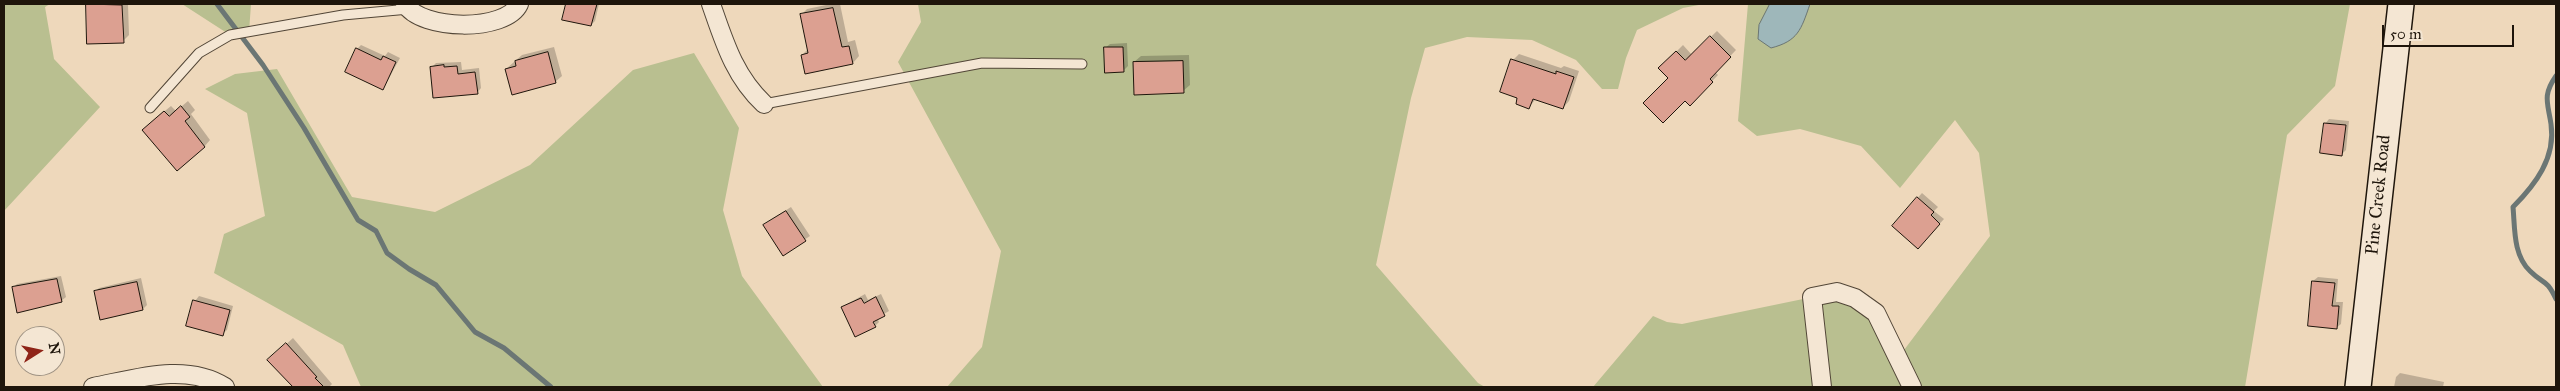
<!DOCTYPE html>
<style>
body{margin:0}
#map{position:relative;width:2560px;height:391px;overflow:hidden;background:#eed8bb;font-family:"IM FELL Great Primer",serif}
canvas{display:block}
.frame{position:absolute;inset:0;border:5px solid #1e150b;pointer-events:none}
.north{position:absolute;left:15px;top:326px;width:50px;height:50px;box-sizing:border-box;background:#f4e6d3;border:1px solid #9e9283;border-radius:50%;rotate:80deg;font-size:14px;font-weight:700;line-height:20px;text-align:center;color:#1e150b}
.north::after{content:'';display:block;margin:auto;width:18px;height:22px;background:#8f2418;clip-path:polygon(50% 0,100% 100%,50% 72%,0 100%)}
.scale{position:absolute;left:2382px;top:25px;width:132px;height:22px;box-sizing:border-box;border:2px solid #1e150b;border-top:0;padding-left:6px;font-size:15px;line-height:18px;white-space:nowrap;color:#1e150b;-webkit-text-stroke:4px #f4e6d3;paint-order:stroke}
</style>
<div id="map">
<canvas width="2560" height="391"></canvas>
<div class="frame"></div>
<div class="north">N</div>
<div class="scale">50 m</div>
</div>
<script>
const ctx = document.querySelector('canvas').getContext('2d');
ctx.lineJoin = 'round';
function paint(path, color) {
  ctx.fillStyle = color;
  ctx.fill(path, 'evenodd');
}
function strokePath(path, color, width, dash) {
  ctx.strokeStyle = color;
  ctx.lineWidth = width;
  ctx.lineCap = dash ? 'butt' : 'round';
  ctx.setLineDash(dash || []);
  ctx.stroke(path);
}
function label(font, color, halo, rows, align = 'center') {
  ctx.font = font + ' "IM FELL Great Primer",serif';
  ctx.lineWidth = 4;
  ctx.setLineDash([]);
  ctx.textBaseline = 'middle';
  ctx.strokeStyle = halo;
  ctx.fillStyle = color;
  for (const [text, x, y, turn = 0] of rows) {
    ctx.save();
    ctx.translate(x, y);
    ctx.rotate((+turn || 0) * Math.PI / 180);
    ctx.textAlign = isNaN(turn) ? turn : align;
    if (halo) ctx.strokeText(text, 0, 0);
    ctx.fillText(text, 0, 0);
    ctx.restore();
  }
}
paint(new Path2D(`
 M4,4H50L45,7L54,59L100,107L4,211Z
 M182,4H251L249,32L230,35Z
 M918,4H1704L1683,8L1637,30L1626,58L1618,89H1602L1576,60L1532,40L1467,37L1425,48L1411,98L1376,265L1478,383L1485,387H947L982,347L1001,251L898,62L921,22Z
 M1748,4H2350L2335,86L2287,135L2245,387H1593L1653,316L1667,322L1682,324L1837,292L1855,298L1898,358L1990,236L1979,153L1955,120L1900,188L1861,146L1800,129L1757,136L1738,121Z
 M694,53L739,128L723,210L742,276L823,387H361L343,345L214,273L224,234L265,216L247,113L205,89L235,74L277,69L352,197L435,212L530,165L633,70Z`), '#b9bf90');
const water = new Path2D(`
 M1770,4H1810C1801,30 1798,41 1771,48L1758,39L1759,25Z`);
paint(water, '#9eb7ba');
strokePath(water, '#6b7674', 1);
paint(new Path2D(`
 M87,4H128L129,35L123,41L89,42Z
 M567,4H599L595,21L591,25L564,19Z
 M831,4H840L848,42L855,40L859,56L853,63L802,55L808,49L801,15L807,9Z
 M1717,31L1736,50L1715,72L1718,75L1690,104L1660,68L1683,45L1692,55Z
 M1127,43L1128,66L1123,71L1105,48L1110,44Z
 M361,45L385,56L388,52L400,58L383,89L357,49Z
 M554,47L562,76L555,82L506,69L522,55Z
 M1519,54L1561,68L1564,66L1579,71L1569,101L1563,108L1536,99L1529,107L1519,97L1513,60Z
 M1189,55L1190,85L1183,91L1134,62L1141,56Z
 M461,62L462,70L479,68L481,88L477,93L431,68L436,63Z
 M188,101L195,110L191,114L210,140L204,147L150,123L171,106L176,111Z
 M2329,119L2349,121L2346,150L2342,154L2325,124Z
 M1922,193L1938,207L1934,211L1944,219L1922,243L1893,226Z
 M791,207L810,236L783,254L769,221Z
 M61,276L66,297L61,301L13,288L17,284Z
 M2318,277L2338,279L2336,302H2343L2341,324L2336,328L2313,281Z
 M141,278L147,305L143,309L95,292L99,288Z
 M865,294L868,300L881,294L889,311L877,318L879,322L875,326L842,307Z
 M199,296L233,306L227,330L222,334L195,301Z
 M293,338L332,384L329,387H294L269,360Z
 M2400,373L2444,382L2443,387H2394L2396,377Z`), '#0003');
strokePath(new Path2D(`
 M217,4L263,65L304,128L358,220L376,231L387,253L409,269L436,285L475,332L504,348L551,387
 M2556,76C2542,96 2548,103 2551,124C2556,158 2535,185 2513,207C2515,228 2513,255 2530,271C2544,285 2546,278 2556,299`), '#6b7674', 5);
const building = new Path2D(`
 M86,4L122,5L124,43L87,44Z
 M566,4H597L591,26L562,20Z
 M833,8L842,47L849,46L853,64L805,74L801,55L808,53L800,14Z
 M1710,36L1731,57L1710,79L1713,82L1690,106L1685,101L1663,123L1643,103L1668,78L1658,68L1676,51L1685,60Z
 M1104,47H1123L1124,72L1105,73Z
 M356,48L381,60L383,56L396,62L383,90L345,72Z
 M548,52L556,83L512,95L505,69L516,66L515,61Z
 M1511,59L1556,74V71L1574,77L1563,109L1533,99L1529,109L1516,104L1517,98L1500,92Z
 M1183,61L1184,93L1134,95L1133,62Z
 M444,65V67L457,66L458,74L475,72L478,94L433,98L430,67Z
 M181,106L190,117L185,121L205,147L177,171L142,130L164,111L169,116Z
 M2324,123L2346,125L2342,156L2320,153Z
 M1917,197L1934,212L1931,215L1940,224L1918,249L1892,226Z
 M786,211L806,241L783,256L763,225Z
 M57,279L62,302L17,313L12,287Z
 M2312,281L2335,283L2332,306H2339L2337,329L2308,326Z
 M137,282L143,310L100,320L94,291Z
 M876,297L885,316L873,322L876,327L855,337L841,307L861,298L864,303Z
 M193,300L230,310L223,336L186,326Z
 M286,343L317,377L315,378L324,387H293L267,360Z`);
paint(building, '#dca091');
strokePath(building, '#1e150b', 1);
const lane = new Path2D(`
 M764,104L982,63L1082,64
 M150,108L199,53L230,35L343,15L409,9`);
const street = new Path2D(`
 M405,4C421,31 506,32 519,4
 M711,4C724,41 734,76 764,104
 M93,387C135,379 186,362 225,387
 M1822,387L1812,297L1837,292L1855,298L1876,313L1912,387`);
const secondary = new Path2D(`
 M2358,387L2401,4`);
strokePath(lane, '#524637', 11);
strokePath(street, '#524637', 20);
strokePath(secondary, '#1e150b', 28);
strokePath(lane, '#f4e6d3', 9);
strokePath(street, '#f4e6d3', 18);
strokePath(secondary, '#f4e6d3', 25);
label('18px', '#1e150b', '#f4e6d3', [
 ["Pine Creek Road",2379,195,-84]
]);
</script>
